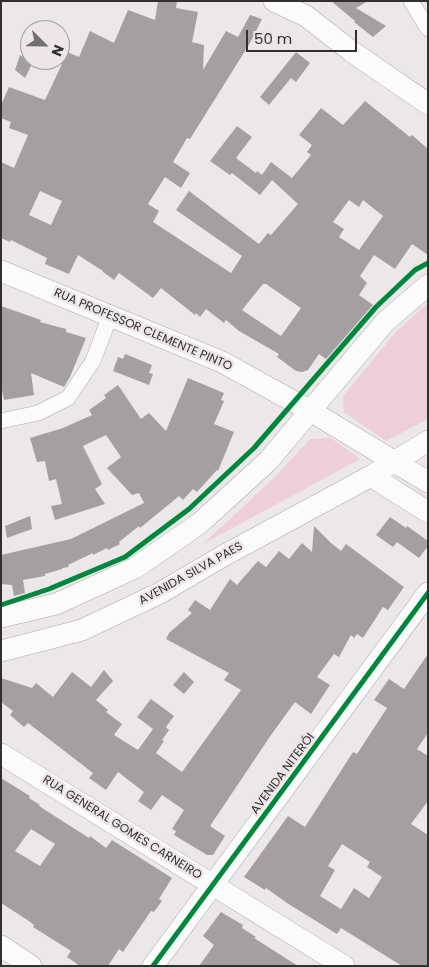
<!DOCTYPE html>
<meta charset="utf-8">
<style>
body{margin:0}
#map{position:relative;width:429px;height:967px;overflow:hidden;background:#ece7e8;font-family:Poppins,sans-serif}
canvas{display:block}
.frame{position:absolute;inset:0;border:2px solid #322f30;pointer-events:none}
.north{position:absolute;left:20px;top:20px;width:50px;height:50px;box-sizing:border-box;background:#eee5e7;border:1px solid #a39c9e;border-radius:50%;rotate:113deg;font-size:14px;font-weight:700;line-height:20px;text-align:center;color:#322f30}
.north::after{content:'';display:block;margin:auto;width:18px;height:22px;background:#736f70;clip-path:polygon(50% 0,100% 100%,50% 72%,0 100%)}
.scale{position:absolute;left:246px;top:30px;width:111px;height:22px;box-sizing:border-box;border:2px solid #322f30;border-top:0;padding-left:6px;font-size:15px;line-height:18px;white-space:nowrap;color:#322f30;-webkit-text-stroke:4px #eee5e7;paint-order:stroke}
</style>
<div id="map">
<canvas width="429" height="967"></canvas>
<div class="frame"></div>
<div class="north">N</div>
<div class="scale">50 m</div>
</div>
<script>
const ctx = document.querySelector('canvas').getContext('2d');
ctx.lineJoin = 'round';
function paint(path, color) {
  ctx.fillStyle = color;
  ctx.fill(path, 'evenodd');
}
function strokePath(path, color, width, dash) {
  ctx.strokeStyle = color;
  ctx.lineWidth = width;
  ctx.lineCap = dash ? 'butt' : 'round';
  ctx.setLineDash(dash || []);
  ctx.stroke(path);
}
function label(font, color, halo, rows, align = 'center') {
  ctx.font = font + ' Poppins,sans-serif';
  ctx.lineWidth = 5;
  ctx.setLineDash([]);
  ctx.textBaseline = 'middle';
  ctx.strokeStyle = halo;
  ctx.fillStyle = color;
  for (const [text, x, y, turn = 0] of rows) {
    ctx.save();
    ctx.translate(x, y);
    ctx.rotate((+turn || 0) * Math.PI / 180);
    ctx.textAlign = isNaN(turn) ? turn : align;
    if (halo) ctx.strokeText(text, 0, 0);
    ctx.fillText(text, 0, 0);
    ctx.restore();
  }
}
paint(new Path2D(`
 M428,303V419L386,441L344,412L343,396L396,332Z
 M331,438L360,459L203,544L274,478L310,439Z`), '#eecfd9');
paint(new Path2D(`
 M158,1H177L176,8L198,12L192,42L204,45L203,70L226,31L238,37L250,15L262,19L250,43L190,139L187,138L173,162L190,173L181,188L165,177L148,204L159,211L153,222L231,273L242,256L176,210L189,191L259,244L268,233L271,235L298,204L272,180L260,195L232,173L230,175L210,161L237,126L252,137L236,158L256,173L257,171L262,175L271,162L292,178L311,155L307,152L312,145L299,135L321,108L343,125L365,101L410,137L412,135L428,149V255L412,244L395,269L374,255L360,276L367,283L359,295L373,305L326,359L319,354L308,370L302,372L296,371L277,357L279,354L239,331L226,320L224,323L206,309L200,317L196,313L195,315L161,288L153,298L119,273L114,280L103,272V271L78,255L69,274L45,264L47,258L11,240L10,242L1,238V162L14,168L28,135L9,128L11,122L1,118V105L9,87L45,100L62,64L60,63V49L79,57L90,31L114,43L128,10L155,20ZM40,191L62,201L51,225L29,215ZM349,200L359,207L363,200L383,216L359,250L339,237L344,229L333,222ZM263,284H266L301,308L281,336L242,310Z
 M331,1H368L356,8L386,26L373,37L354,22L355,21Z
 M296,52L310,63L296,82L291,78L269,105L260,97Z
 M20,55L33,62L25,78L15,70Z
 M1,306L41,320L40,322L66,329V332L86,338L70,377L64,387L31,373L34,395L4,400L1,385Z
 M125,354L152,365L149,373L153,374L149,385L113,371L118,357L123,359Z
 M188,378L224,393L221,400L224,401L214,424L234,432L218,471L217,470L197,492L193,489L183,500L179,496L140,528L139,526L119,542L120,544L108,550L107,548L93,555V553L68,565L69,567L62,568V569L45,574V576L23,580L25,593L14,596L12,585L1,584V555L71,539L144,503L139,493L132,495L107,468L121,457L106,435L83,446L102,484L95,489L105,504L55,520L51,506L62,504L56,479L49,481L45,461L37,462L30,438L63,428L92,415L89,410L106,398L104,395L118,385L141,419L149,413L166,431Z
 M30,516L32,529L7,538L5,526Z
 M390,517L406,528L407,526L428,541V546L419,558L397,542L393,547L376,535Z
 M314,526L331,543L341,551L346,544L404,587L388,610L383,607L363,638L357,634L354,638L351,635L339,657L334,654L317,677L330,685L311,714L295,702L271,735L210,826L225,836L213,855H207L174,835L176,831L172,829L184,810L162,795L151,810L138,801L144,792L118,772L106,790L89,778L93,773L28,723L24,727L10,715L13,711L1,702V678L32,688L36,683L53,697L72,672L91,687L104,670L113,681L96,700L108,710L106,712L122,724L114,735L138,750L153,729L137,717L151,699L174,716L166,727L169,730L162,740L164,741L156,753L182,772L241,690L224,680L229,673L166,639L169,633L192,613L188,610L195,600L210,610L230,579L237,585L258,561L266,567L279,551L289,559L302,543L312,552Z
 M428,654V733L417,749L428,756V801L411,824L428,835V966H402L341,928L337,934L287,903L266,888L265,890L244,877L288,816L305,827L353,752L357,754L387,708L374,700L389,679L404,689ZM342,844L370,862L367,867L382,877L369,898L354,888L341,909L320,896L335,870L328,866Z
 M184,672L194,682L184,694L173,685Z
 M1,778L30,796L29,798L40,805L39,806L89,838L90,836L106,848L112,840L172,878L159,899L162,901L154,912L151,911L123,952L119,949L108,966H80L67,957L71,951L33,927L34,925L29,921L1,903ZM31,829L55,844L40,866L15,851Z
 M221,912L243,925L242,928L256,937L254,938L298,966H199L214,945L203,936Z`), '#a4a0a1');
const street = new Path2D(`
 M411,1L428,29
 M1,421L38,413L68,398L93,361L110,316`);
const secondary = new Path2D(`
 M274,1L306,16L351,51L428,104
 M1,271L222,362L309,410L428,482
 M371,476L428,512
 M1,617L56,604L135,568L200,523L268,461L385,322L428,285
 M1,651L82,630L160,593L223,556L371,476L428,441
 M1,754L344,966
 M1,946L31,966
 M153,966L428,593`);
strokePath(street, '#ada9aa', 16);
strokePath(secondary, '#ada9aa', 22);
strokePath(street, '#fcfbfc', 15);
strokePath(secondary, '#fcfbfc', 21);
strokePath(new Path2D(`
 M1,605L49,589L125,557L189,509L254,448L376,307L415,270L428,263
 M153,966L428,593`), '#00873e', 5);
label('12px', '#322f30', '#eee5e7', [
 ["RUA PROFESSOR CLEMENTE PINTO",143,330,23],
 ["AVENIDA SILVA PAES",191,574,-29],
 ["AVENIDA NITERÓI",283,774,-53],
 ["RUA GENERAL GOMES CARNEIRO",122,828,32]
]);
</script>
